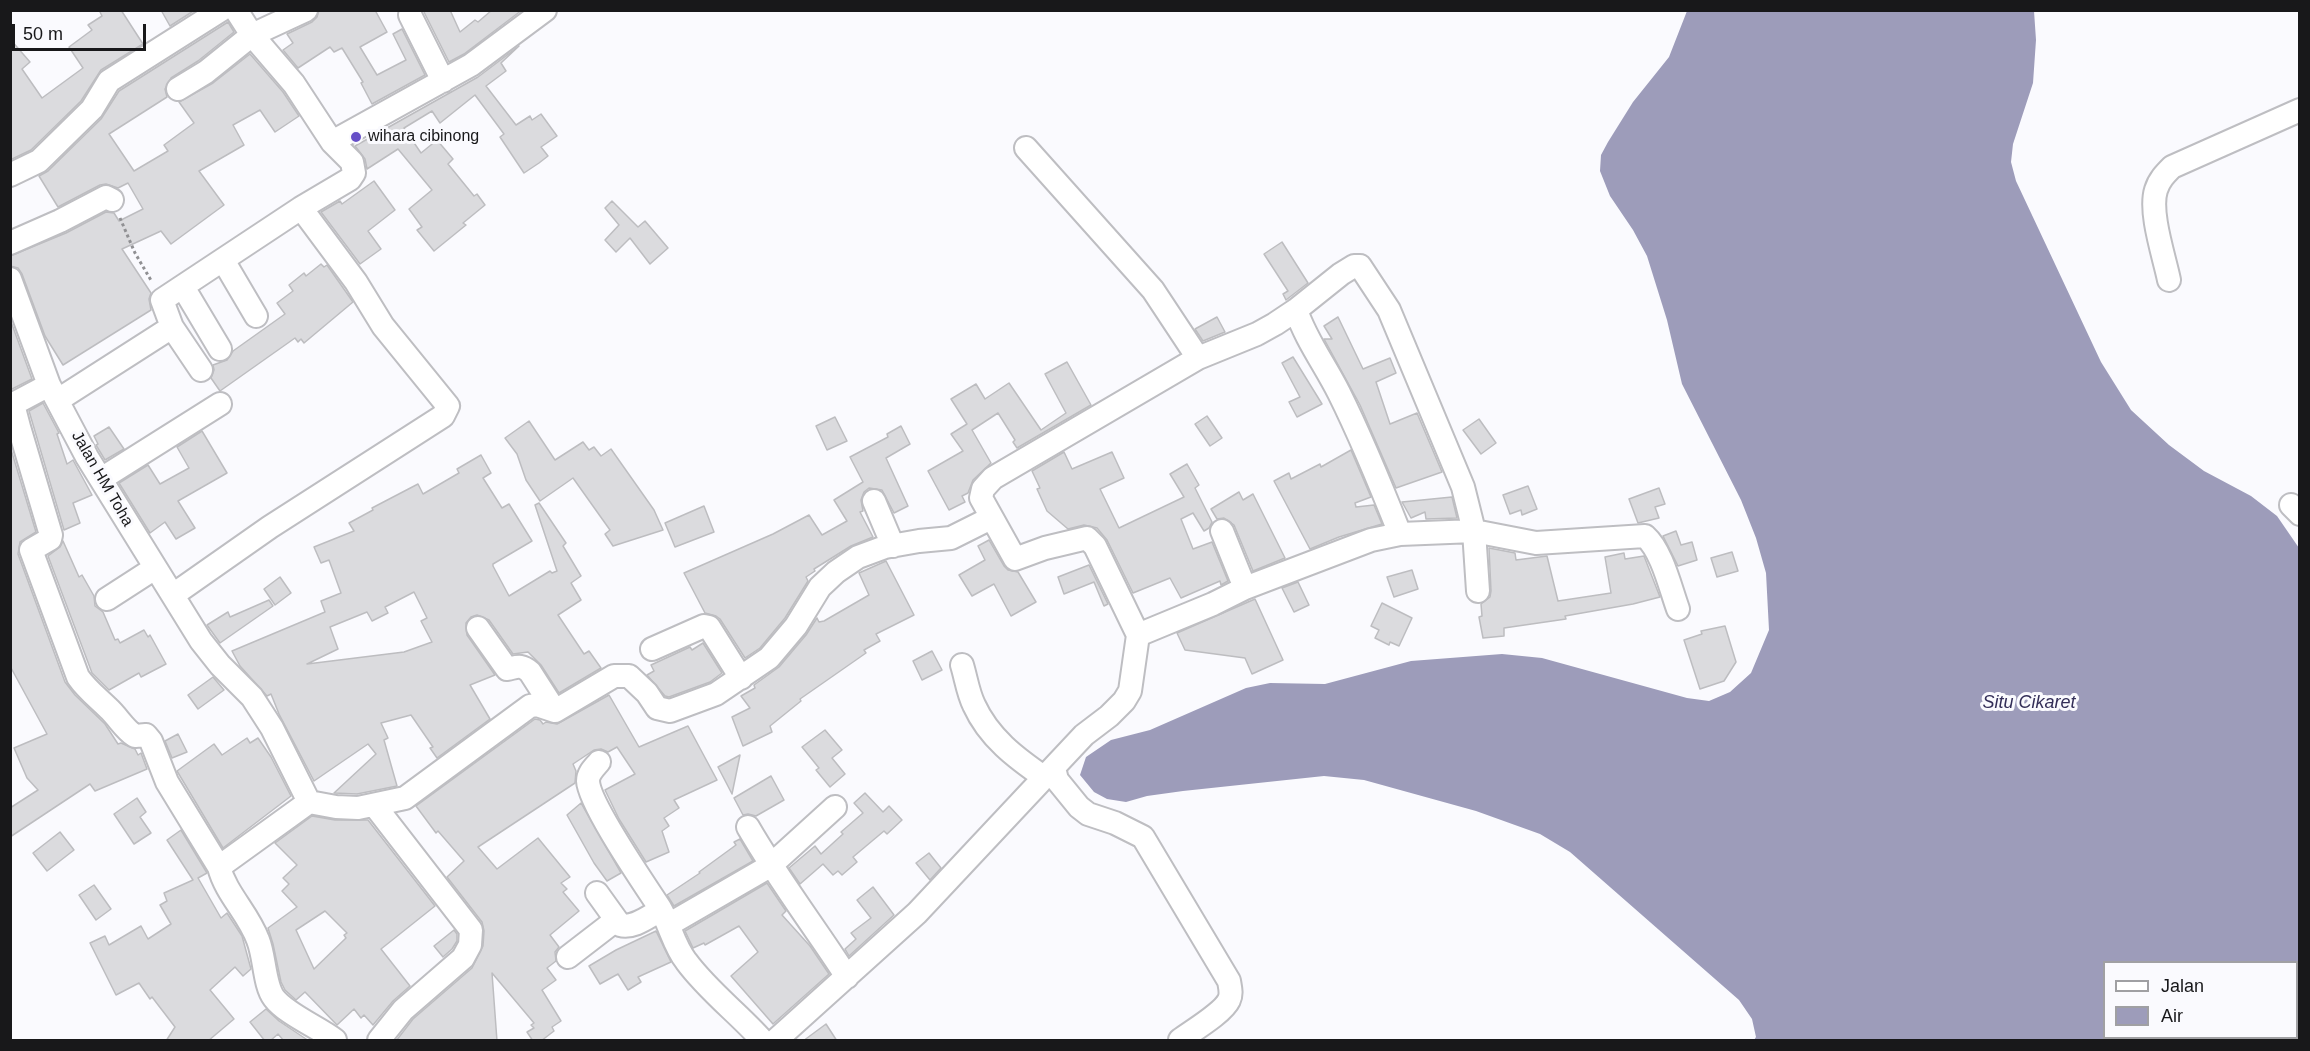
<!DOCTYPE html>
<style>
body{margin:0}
#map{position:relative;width:2310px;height:1051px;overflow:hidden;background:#fafafe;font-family:Helvetica,sans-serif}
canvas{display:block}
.frame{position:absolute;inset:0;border:12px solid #18181a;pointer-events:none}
.legend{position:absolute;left:2103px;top:961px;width:195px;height:78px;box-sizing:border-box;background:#fafafe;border:2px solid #a0a0a3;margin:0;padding:8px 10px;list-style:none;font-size:18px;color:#18181a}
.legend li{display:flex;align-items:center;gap:12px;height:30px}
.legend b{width:30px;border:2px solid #a0a0a3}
.scale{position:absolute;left:12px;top:24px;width:134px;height:27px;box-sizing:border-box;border:3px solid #18181a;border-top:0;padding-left:8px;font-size:18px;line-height:21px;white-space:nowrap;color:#18181a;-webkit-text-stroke:4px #fafafe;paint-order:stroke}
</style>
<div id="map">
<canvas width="2310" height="1051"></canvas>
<div class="frame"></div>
<ul class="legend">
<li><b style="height:8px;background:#fff"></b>Jalan</li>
<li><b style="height:16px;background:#9d9cba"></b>Air</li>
</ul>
<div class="scale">50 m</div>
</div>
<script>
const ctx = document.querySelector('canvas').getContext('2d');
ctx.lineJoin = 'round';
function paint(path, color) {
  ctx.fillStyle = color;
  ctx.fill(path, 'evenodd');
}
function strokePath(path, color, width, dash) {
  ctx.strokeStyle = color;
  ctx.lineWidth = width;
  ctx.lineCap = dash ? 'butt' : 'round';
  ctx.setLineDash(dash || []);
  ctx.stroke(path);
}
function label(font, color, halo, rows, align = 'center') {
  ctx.font = font + ' Helvetica,sans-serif';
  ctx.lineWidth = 6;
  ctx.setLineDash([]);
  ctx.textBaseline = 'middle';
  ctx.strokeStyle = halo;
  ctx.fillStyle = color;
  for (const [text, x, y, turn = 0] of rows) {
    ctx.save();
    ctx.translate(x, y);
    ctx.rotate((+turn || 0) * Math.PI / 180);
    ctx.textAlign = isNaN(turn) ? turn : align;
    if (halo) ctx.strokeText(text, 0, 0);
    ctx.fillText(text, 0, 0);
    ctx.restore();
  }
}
paint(new Path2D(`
 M1687,11H2034L2036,40L2033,83L2013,144L2011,162L2016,181L2101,362L2131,410L2169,445L2204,471L2251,496L2277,516L2299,548V1040H1754L1756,1037L1752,1019L1739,1000L1570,852L1540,834L1476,811L1364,780L1324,776L1183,791L1147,796L1126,802L1107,799L1094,792L1080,775L1086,757L1111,740L1150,730L1246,688L1270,683L1325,684L1411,661L1502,654L1542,658L1687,698L1709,701L1730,692L1751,673L1769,630L1766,573L1756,538L1741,500L1682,384L1667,320L1647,256L1633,230L1610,196L1600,171L1601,155L1608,142L1633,102L1669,57ZM2104,962H2296V1038H2104Z`), '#9d9cba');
const building = new Path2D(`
 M99,10H121L143,44L101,70L81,101L31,150L10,160V39L30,62L22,69L42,98L83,68L69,47L92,30L88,25L102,16Z
 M161,10H195L170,26Z
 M319,10H375L387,32L360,47L377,75L406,60L393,34L402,29L425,75L372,104L361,83L363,82L342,48L334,52L330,47L298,68L283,50L293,43L287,34L312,22L317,17Z
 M423,10H450L460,32L475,20L478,22L492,10H522L464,54L449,62Z
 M228,22L234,32L198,61L171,78L165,89L167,97L109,134L134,171L168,151L164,145L194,123L179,102L213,83L250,54L283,92L299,116L275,132L260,110L233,125L244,145L199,171L224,205L171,244L161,231L122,249L151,293L149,299L151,310L63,365L45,336L22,274L18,268L10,266V256L66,233L106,212L114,213L119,221L143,209L128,183L118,188L106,184L100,185L58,207L39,176L48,171L101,119L119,91Z
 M519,46L501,63L506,71L486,86L516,125L530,116L532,120L541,114L557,136L541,147L548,156L539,163L524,173L500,137L504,134L475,95L440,123L432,111L404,128L421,153L437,140L453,159L448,164L474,196L477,194L485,205L463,223L466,225L434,251L417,230L422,227L409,209L432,190L398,149L367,169L365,159L355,146L478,77Z
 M374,181L395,210L368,231L381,249L360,264L321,212L340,201L342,204Z
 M612,201L638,227L645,221L668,248L650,264L630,238L616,252L605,240L619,225L605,208Z
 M1282,242L1308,283L1286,300L1283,294L1288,291L1264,254Z
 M321,264L324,267L327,265L353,302L304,343L301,339L298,342L295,338L220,391L211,378L214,370L213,365L227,360L233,351L285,314L277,303L293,291L289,285L304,273L306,276Z
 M1217,317L1225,332L1203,341L1195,329Z
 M1338,317L1363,369L1390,358L1396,373L1376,382L1390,424L1417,413L1442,472L1396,488L1360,405L1324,339H1332L1324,326Z
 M10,319L32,379L10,390Z
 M1293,357L1322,404L1297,417L1289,402L1300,397L1282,363Z
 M1067,362L1091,405L1017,448L1013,442L1015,440L998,413L972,430L991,463L973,480L968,493L962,496L965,502L949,510L928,471L963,451L951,434L967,424L951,399L976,384L985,399L1009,383L1041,430L1066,413L1045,374Z
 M43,403L59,433L57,434L67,464L73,460L92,495L73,503L80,523L64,530L29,411Z
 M1207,416L1222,438L1210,446L1195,424Z
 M835,417L847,441L827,450L816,426Z
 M1479,419L1496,443L1481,454L1463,430Z
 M529,421L555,460L583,442L589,450L594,447L601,456L611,449L654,510L663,530L613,546L605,534L610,530L573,478L540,501L526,480L517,454L505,438Z
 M901,426L910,444L886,458L908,506L894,513L882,490L869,488L864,492L861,500L863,511L860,512L873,537L851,546L814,569L815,571L806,577L808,581L785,618L760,648L745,658L720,619L716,616L705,613L684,573L773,534L809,515L822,535L847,521L834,500L863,482L850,457L888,437L887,434Z
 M109,427L124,449L105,460L96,445L98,444L94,436Z
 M202,431L227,473L178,501L195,528L176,539L165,522L150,533L119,483L148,465L160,484L189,468L177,447Z
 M10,446L36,532L20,542L18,554L65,682L75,695L105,724L118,744L121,743L135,749L138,755L141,753L147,769L95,791L90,784L10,837V808L38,790L27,778L14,748L47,734L10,666Z
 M1351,450L1371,497L1355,503L1356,507L1374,505L1382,524L1339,537L1310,549L1274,481L1289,473L1291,479L1320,464L1321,467Z
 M1064,452L1072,469L1112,452L1124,478L1100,489L1119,528L1184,497L1170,474L1187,464L1199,485L1195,488L1212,522L1209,528L1204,531L1193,513L1181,519L1193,549L1212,542L1228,581L1221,585L1220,581L1181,598L1170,578L1133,593L1107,540L1097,528L1084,525L1068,529L1047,511L1037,489L1040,488L1032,471Z
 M481,455L491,473L483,478L502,508L509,504L532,541L493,564V566L509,596L550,571L552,573L557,571L535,505L539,503L566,543L563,546L581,576L571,583L581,600L558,615L584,654L589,651L601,668L559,693L541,665L528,652L513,654L489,620L477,615L471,617L466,623L467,635L495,675L470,685L490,719L437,758L430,748L433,747L411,715L381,723L388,738L384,740L397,786L357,794L334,793L376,754L368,744L314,781L279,714L271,694L267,696L240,666L232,651L325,612L321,601L341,593L329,560L321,563L314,547L354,531L349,523L373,510L372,508L418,484L423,494L459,473L457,469ZM414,592L427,618L421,621L432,642L404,652L307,664L338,649L330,627L367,612L372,621L388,613L385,607Z
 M1528,486L1537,509L1522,515L1521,510L1510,514L1503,495Z
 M1659,488L1665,504L1655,507L1659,518L1638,523L1629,499Z
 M1239,492L1243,500L1253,494L1285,558L1253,571L1234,525L1224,518L1217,519L1211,509Z
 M1452,497L1457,518L1426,519L1425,512L1411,518L1402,502Z
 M704,506L714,532L675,547L665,523Z
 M1676,531L1681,545L1692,542L1697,560L1678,566L1663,536Z
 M989,540L1004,566L1008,570L1018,572L1036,602L1011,616L994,584L972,596L959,575L985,560L978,546Z
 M63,541L79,577L82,575L94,596L95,606L103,612L115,640L118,639L120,643L144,630L148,637L150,635L166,664L141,677L139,673L109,690L92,673L48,556L60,547Z
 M1489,548L1515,553L1516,560L1547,556L1558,601L1611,593L1605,557L1624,553L1625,559L1644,556L1660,597L1633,604L1565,616L1566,619L1504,628V636L1483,638L1479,617L1482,616L1481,604L1490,597L1491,591Z
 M1732,552L1738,571L1717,577L1711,558Z
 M886,561L914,615L876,634L880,641L864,650L866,653L800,699L801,701L770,726L772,732L743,746L732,717L750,708L741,696L755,688L754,685L779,667L806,635L817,618L819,622L824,621L869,595L859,573Z
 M1089,565L1108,604L1104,606L1094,582L1064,594L1058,577Z
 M1412,570L1418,589L1394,597L1387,577Z
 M280,577L291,593L275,605L264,589Z
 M1298,582L1309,605L1294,612L1282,588Z
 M1255,599L1283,660L1252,674L1245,658L1185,650L1177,633Z
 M269,600L273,606L220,643L207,625L228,612L230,617Z
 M1382,603L1412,618L1399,646L1390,642L1389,645L1375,638L1379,630L1371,626Z
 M1725,626L1736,662L1724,681L1700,689L1684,640L1702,634L1701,631Z
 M703,643L722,673L710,682L669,697L665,696L647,675L654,671L651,665L690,647L692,650Z
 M932,651L942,670L922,680L913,661Z
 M213,677L224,690L198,709L188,695Z
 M609,695L639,747L688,726L717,780L674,800L679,808L664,818L669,826L662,831L669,852L646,862L619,819L605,790L635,774L617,747L608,752L601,749L594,750L573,764L576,771L575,783L478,847L497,869L538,838L570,877L561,883L567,889L563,892L579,911L550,935L559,947L555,952L556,961L547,968L556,980L542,990L561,1021L552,1027L554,1031L541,1041H533L527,1032L534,1028L531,1025L534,1023L492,973L497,1041H396L413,1019L472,968L483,946L484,931L482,922L447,877L464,861L438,831L436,833L416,806L535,719L540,720L543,724L546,722L557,724Z
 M825,730L842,750L832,758L845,774L830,787L816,770L819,768L802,747Z
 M178,734L187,752L172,758L165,741Z
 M247,738L250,743L258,738L271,757L291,796L223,848L177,771L214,744L222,755Z
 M740,755L732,794L718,767Z
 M771,776L784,800L756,816L748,814L743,815L734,798Z
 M865,793L883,812L889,806L902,820L887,834L884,831L853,857L857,862L842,875L838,871L833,875L823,864L800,884L789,868L815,846L821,854L843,834L841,832L863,813L854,803Z
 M137,798L146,812L140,817L151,833L134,844L114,814Z
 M581,803L621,873L607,881L594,863L567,815Z
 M312,816L335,820H368L435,906L381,949L410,986L393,1001L373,1025L364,1015L361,1018L354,1009L337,1025L305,992L296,1000L285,990L281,982L273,944L268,928L297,907L282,891L289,884L283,878L297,865L275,843ZM325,911L347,933L344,935L346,938L314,969L296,930Z
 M181,830L207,873L198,878L221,918L227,913L242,936L251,969L243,976L235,967L210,990L234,1019L208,1041H166L175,1027L152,997L150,999L139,983L116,995L90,943L105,936L109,945L141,926L148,939L171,924L160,905L167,901L164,893L193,880L167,840Z
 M60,832L74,850L47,871L33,853Z
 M740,839L753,861L674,906L667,895L700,873L699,872L736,845L734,842Z
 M929,853L941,868L930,880L916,863Z
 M767,883L786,911L782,915L810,946L829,974L773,1024L731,976L758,952L739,926L705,945L704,943L693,948L685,931Z
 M94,885L111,909L96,920L79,895Z
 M873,887L894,915L849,956L845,949L856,939L851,933L871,918L857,900Z
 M454,930L457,934V941L452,949L443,957L434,946Z
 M656,931L671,962L638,977L641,982L628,990L618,974L600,984L589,966L616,950Z
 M266,1009L279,1021L309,1041H284L278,1034L270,1041H265L250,1022Z
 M826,1024L837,1041H803Z`);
paint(building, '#dbdbde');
strokePath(building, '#bdbdc0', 1.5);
const minor = new Path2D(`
 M410,15L443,81
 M178,89L206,72L252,35L306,10
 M332,142L471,65L545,10
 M1026,148L1153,290L1198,358
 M10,175L39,161L92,109L109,81L221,10
 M10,243L60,221L106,197L112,200
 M223,260L256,316
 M10,279L49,385L87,457L201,641L220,665L252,697L272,728L309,802
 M2169,280C2164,256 2149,212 2156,190C2159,180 2165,174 2172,167L2300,110
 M183,287L220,349
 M1296,310C1306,340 1325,365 1339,393C1362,439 1381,486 1400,534
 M201,370L172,327L162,300L301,208L350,179L354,173L352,162L332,142L294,84L252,35L236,10
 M58,400L172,327
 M19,427L51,535L50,539L31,550L78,677C87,690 98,698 108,708C118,717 124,729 135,736L146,735L151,741L167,782L219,867C226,894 248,913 258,940C265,957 264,985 274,998C286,1014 318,1027 335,1040
 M10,430L19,427L14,408L17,402L49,385
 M101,479L220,404
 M874,501L893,546
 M2291,505L2300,514
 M1222,531L1245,588
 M173,595L270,527L443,416L448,406L383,326L356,282L301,208
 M107,599L155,568
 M478,628L507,669C517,667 521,664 530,672L555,711
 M1138,635L1213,604L1245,588L1371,540L1400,534L1474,531L1536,543L1645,536C1662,551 1670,587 1678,609
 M652,649L704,626L709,627L741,678
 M962,665C966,678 968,693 974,705C989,738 1016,758 1045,778
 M599,762C594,768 588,773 588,781C589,804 645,885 660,908C670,925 674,946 686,961C708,991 738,1013 762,1040
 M1054,768L1057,780L1079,807L1088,814L1115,823L1143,837L1229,981C1230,987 1232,994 1229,1000C1223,1013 1192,1031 1180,1040
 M309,802L336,807L358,808L405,798L530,706L537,705L555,711L614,676H629L647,693L657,708L670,711L716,694L769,658L796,626L820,587L836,572L858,557L885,547L919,541L951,538L991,518
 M375,806L471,930L470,945L463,958L403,1010L379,1040
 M748,827C778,879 814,926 847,977
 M219,867L309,802
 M597,893L620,925C634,929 649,916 661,910
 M668,925L770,866L835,807
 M568,957L616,920
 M776,1040L917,913L1084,735L1109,716L1124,701L1130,691L1138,635L1095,546L1087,538L1045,548L1015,559L981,498L983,489L993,478L1198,358L1257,334L1275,324L1296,310L1341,274L1354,266H1360L1389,310L1463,487L1474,531L1478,591`);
strokePath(minor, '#bebec2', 26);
strokePath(new Path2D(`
 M120,218L135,253L152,282`), '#909093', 3, [3, 3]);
strokePath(minor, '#fff', 22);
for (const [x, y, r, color] of [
 [356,137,6,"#654ec7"]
]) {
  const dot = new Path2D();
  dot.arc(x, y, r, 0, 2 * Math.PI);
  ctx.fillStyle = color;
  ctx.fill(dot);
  strokePath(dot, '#fafafe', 2);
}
label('16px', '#18181a', '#fafafe', [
 ["wihara cibinong",368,137]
], 'left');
label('16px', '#18181a', '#fafafe', [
 ["Jalan HM Toha",102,479,60]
]);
label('italic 18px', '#332e58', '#fafafe', [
 ["Situ Cikaret",2029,703]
]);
</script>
